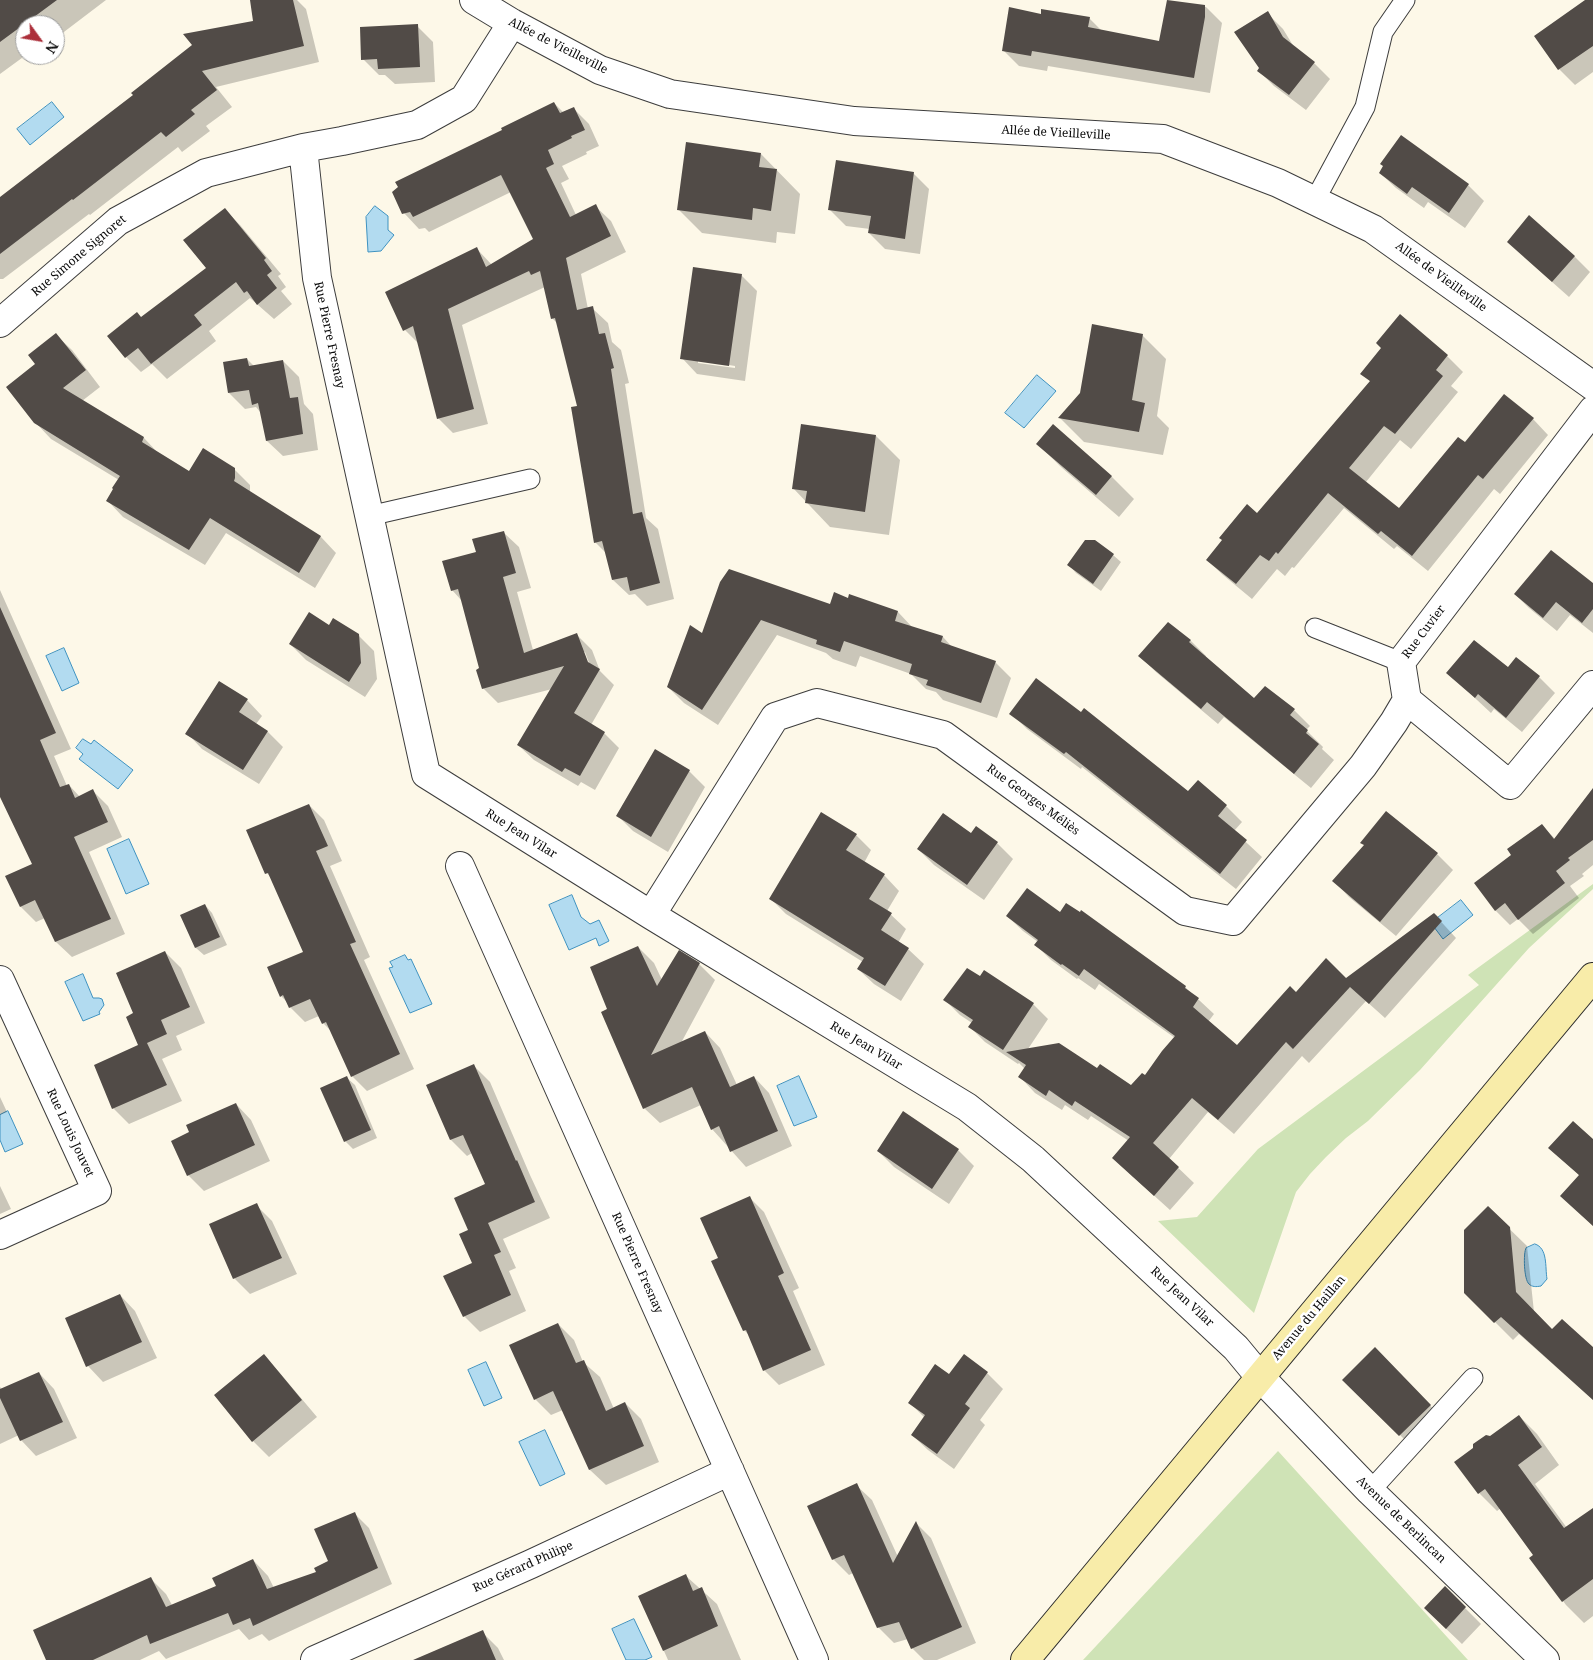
<!DOCTYPE html>
<meta charset="utf-8">
<style>
body{margin:0}
#map{position:relative;width:1593px;height:1660px;overflow:hidden;background:#fdf8e8;font-family:"Noto Serif",serif}
canvas{display:block}
.north{position:absolute;left:15px;top:15px;width:50px;height:50px;box-sizing:border-box;background:#fff;border:1px solid #9d9d9d;border-radius:50%;rotate:122deg;font-size:14px;font-weight:700;line-height:20px;text-align:center;color:#0a0a0a}
.north::after{content:'';display:block;margin:auto;width:18px;height:22px;background:#ac2f3a;clip-path:polygon(50% 0,100% 100%,50% 72%,0 100%)}
</style>
<div id="map">
<canvas width="1593" height="1660"></canvas>
<div class="north">N</div>
</div>
<script>
const ctx = document.querySelector('canvas').getContext('2d');
ctx.lineJoin = 'round';
function paint(path, color) {
  ctx.fillStyle = color;
  ctx.fill(path, 'evenodd');
}
function strokePath(path, color, width, dash) {
  ctx.strokeStyle = color;
  ctx.lineWidth = width;
  ctx.lineCap = dash ? 'butt' : 'round';
  ctx.setLineDash(dash || []);
  ctx.stroke(path);
}
function label(font, color, halo, rows, align = 'center') {
  ctx.font = font + ' "Noto Serif",serif';
  ctx.lineWidth = 5;
  ctx.setLineDash([]);
  ctx.textBaseline = 'middle';
  ctx.strokeStyle = halo;
  ctx.fillStyle = color;
  for (const [text, x, y, turn = 0] of rows) {
    ctx.save();
    ctx.translate(x, y);
    ctx.rotate((+turn || 0) * Math.PI / 180);
    ctx.textAlign = isNaN(turn) ? turn : align;
    if (halo) ctx.strokeText(text, 0, 0);
    ctx.fillText(text, 0, 0);
    ctx.restore();
  }
}
paint(new Path2D(`
 M1593,884V889L1529,948L1420,1070L1368,1121L1346,1138L1326,1157L1310,1174L1296,1192L1254,1313L1158,1221L1197,1217L1258,1149L1479,985L1468,975Z
 M1278,1451L1468,1660H1083Z`), '#cfe3b6');
const water = new Path2D(`
 M52,102L64,117L30,145L17,129Z
 M375,206L388,216V230L394,235L381,251L368,252L366,217Z
 M1037,375L1056,391L1024,428L1005,413Z
 M64,648L79,683L62,691L46,656Z
 M83,739L91,744L94,740L133,770L118,789L79,759L83,754L76,748Z
 M129,839L149,884L126,894L107,849Z
 M572,895L581,917L590,924L599,920L609,941L599,946L596,938L569,950L549,905Z
 M1461,900L1473,915L1443,939L1431,923Z
 M405,955L408,960L411,959L432,1004L410,1013L389,968L393,967L390,962Z
 M83,974L93,998H99L102,999L104,1005L99,1012L100,1014L83,1021L65,982Z
 M799,1076L817,1117L794,1126L777,1086Z
 M8,1111L23,1144L5,1152L0,1140V1115Z
 M1535,1244C1548,1248 1545,1267 1547,1279L1541,1286C1536,1287 1532,1287 1529,1284C1524,1280 1523,1253 1526,1248Z
 M486,1362L502,1398L484,1406L468,1370Z
 M545,1430L565,1474L540,1486L519,1442Z
 M634,1619L652,1657L645,1660H626L612,1629Z`);
paint(water, '#b2dbf0');
strokePath(water, '#3f92c0', 1);
paint(new Path2D(`
 M0,0H106L56,38L55,25H25V55H26L0,74Z
 M259,0H297L306,9L319,62L216,87L232,107L206,126L210,131L182,152L178,147L90,215L89,214L3,279H0V199L255,22Z
 M1587,0H1593V72L1575,85L1559,69Z
 M1169,1L1206,7L1222,23L1210,93L1048,66L1047,71L1019,66L1003,50L1042,15L1089,18L1102,31L1160,42Z
 M1267,13L1283,29L1294,47L1314,63L1330,79L1306,110L1274,86L1259,71L1261,68Z
 M417,26L433,42L435,82L395,84L385,75H379L363,59Z
 M554,103L563,112L573,108L589,124L599,146L586,152L587,154L562,166L569,179L561,183L576,215L595,206L611,221L626,252L581,274L588,309L592,308L608,323L612,342L621,350L629,383L625,384L646,518L658,529L674,599L647,606L635,594L629,595L613,580L607,554L595,542L578,407L557,323L552,318L545,287L462,325L488,424L453,433L438,418L419,344L405,330L477,249L492,265L535,240L511,192L429,232L425,228L419,229L404,213L504,131Z
 M1402,137L1468,185L1484,201L1465,228L1428,202L1424,208L1396,188L1380,173Z
 M761,154L800,194L795,234L777,232L776,243L702,233L678,209Z
 M913,173L929,189L920,254L885,249L869,233L870,229L846,226L830,210Z
 M225,210L240,225L281,274L278,276L286,287L281,291L292,304L274,319L250,298L209,331L216,341L167,379L152,364L141,372L126,357L141,318L208,269Z
 M1574,256L1590,272L1569,297L1524,257Z
 M741,275L757,291L745,381L697,374L682,358ZM698,360L735,366V368L698,363Z
 M1400,316L1447,356L1463,372L1451,386L1458,392L1411,449L1400,440L1366,482L1399,510L1465,444L1533,419L1548,435L1500,494L1494,489L1428,571L1397,546L1394,549L1344,508L1294,568L1292,567L1285,576L1277,569L1252,599L1223,575L1207,560L1257,514L1371,382L1362,374L1382,348Z
 M56,335L72,350L100,387L82,401L144,438L159,454L189,473L234,469L250,485V493L321,537L336,553L315,588L226,533L205,565L123,517L108,501L119,480L51,439L35,422L36,365Z
 M1142,335L1166,359L1157,416L1169,428L1163,455L1084,442L1060,418Z
 M247,359L254,366L283,361L299,377L304,404L313,414L318,450L283,456L267,441L261,413L256,407L245,409L229,393Z
 M802,426L876,436L900,460L889,535L830,527L793,488Z
 M1053,426L1112,477L1134,499L1119,517L1061,467L1038,444Z
 M503,532L519,547L531,588L517,592L533,650L577,635L592,650L600,671L614,685L591,725L604,733L619,748L595,790L581,782L578,786L534,760L518,745L552,689L498,703L483,688L481,669L462,601L452,590L477,553ZM583,652H585L591,668H589Z
 M1113,555L1121,562L1101,591L1076,573L1069,565Z
 M721,583L830,605L849,599L850,596L898,612L913,628L943,637L953,648L995,662L1011,678L997,718L943,700L936,692L926,689L911,674L860,656L856,667L833,659L826,653L777,635L718,725L684,703L668,687L703,635Z
 M1593,585V633L1570,615L1557,631L1529,608L1515,594Z
 M0,590L71,749L54,756L67,786L69,785L80,797L93,791L108,806L122,837L89,852L125,934L72,957L56,942L45,918L36,922L21,907L7,876L34,865L0,794Z
 M330,626L358,635L374,651L377,679L365,697L306,660L290,644Z
 M1190,640L1206,656L1205,658L1254,700L1294,710L1310,726L1306,730L1323,747L1322,749L1334,760L1311,788L1224,717L1218,724L1156,672L1140,656Z
 M1508,669L1539,677L1555,693L1522,732L1494,709L1491,713L1448,673Z
 M247,700L262,716L256,724L268,732L283,747L259,784L202,749L187,733Z
 M1011,713L1188,793L1226,806L1242,822L1234,831L1262,857L1236,889L1082,767L1081,769L1027,729Z
 M655,751L689,771L705,787L668,852L633,831L617,815Z
 M1593,790V865L1582,874L1584,876L1570,886L1579,898L1533,934L1518,919L1510,925L1495,910L1513,855L1542,825L1555,839Z
 M309,805L324,820L342,861L330,866L370,957L364,960L414,1069L367,1091L352,1076L332,1032L323,1023L319,1016L305,1022L290,1007L287,1002L281,996L305,952L271,878L267,873Z
 M1386,813L1437,854L1453,870L1396,936L1349,897L1334,881L1365,846Z
 M856,835L871,850L864,863L884,875L899,891L887,911L906,929L898,943L908,949L924,964L901,1001L874,984L858,969L863,962L786,914L771,899Z
 M971,835L997,843L1013,859L984,900L934,865L918,849Z
 M205,905L212,913L227,945L204,955L196,948L182,915Z
 M1060,913L1185,987L1214,1014L1208,1022L1237,1046L1296,994L1346,980L1434,914L1456,938L1385,1018L1366,1001L1309,1063L1302,1056L1234,1134L1208,1112L1169,1159L1194,1183L1170,1210L1129,1173V1141L1091,1116L1088,1120L1065,1105L1062,1110L1035,1093L1020,1077L1025,1069L1019,1063L1018,1064L985,1042L970,1027L972,1023L960,1015L945,1000L1033,1004L1048,1019L1028,1049L1098,1070L1132,1087L1145,1077L1175,1038L1099,984L1095,990L1078,978L1077,979L1051,960L1036,945L1038,942L1023,931L1007,916Z
 M638,947L654,963L662,980L699,964L715,980L681,1043L705,1032L720,1048L737,1085L754,1077L769,1093L792,1146L746,1167L712,1129L701,1105L660,1123L644,1108L609,1010Z
 M165,952L181,968L205,1023L176,1036L182,1050L162,1059L182,1101L129,1124L113,1108L140,1046L135,1014Z
 M474,1066L490,1082L530,1175L550,1218L503,1239L516,1268L509,1271L526,1311L480,1332L464,1316L474,1263L470,1231L487,1185L472,1153L467,1156L451,1140L427,1086Z
 M347,1078L355,1085L377,1138L353,1149L345,1141Z
 M0,1097L7,1112L0,1115Z
 M236,1104L251,1120L270,1161L204,1191L188,1175L191,1133Z
 M903,1113L958,1150L974,1166L949,1204L894,1167L878,1151Z
 M1593,1140V1226L1562,1196L1580,1176L1550,1148Z
 M0,1186L11,1209L0,1214Z
 M749,1197L764,1212L799,1288L793,1291L825,1365L779,1385L764,1370L750,1336L744,1330L720,1259Z
 M256,1205L272,1221L297,1274L250,1294L234,1278L211,1225Z
 M1488,1208L1527,1246L1534,1312L1553,1331L1593,1348V1400L1519,1334L1513,1340L1465,1292Z
 M120,1295L135,1311L157,1358L103,1382L88,1366Z
 M558,1324L574,1340L583,1362L600,1377L614,1409L625,1403L641,1419L659,1462L606,1485L590,1470L563,1410L551,1415L535,1399Z
 M263,1356L279,1372L317,1417L269,1457L253,1441L216,1396Z
 M1391,1365L1445,1421L1416,1451L1399,1434Z
 M39,1373L54,1389L77,1438L36,1456L21,1440L19,1435L0,1444V1387L2,1389Z
 M987,1373L1003,1389L980,1420L985,1425L954,1469L928,1450L912,1435L925,1418L910,1403Z
 M1519,1416L1537,1434L1559,1465L1535,1484L1567,1528L1593,1510V1616L1584,1623L1566,1605L1531,1558L1535,1555L1501,1508L1497,1511L1479,1493L1456,1462Z
 M856,1485L872,1500L898,1557L916,1523L931,1538L976,1643L937,1660H924L912,1648L908,1639L894,1643L878,1627L853,1573L849,1575L833,1559Z
 M354,1513L369,1528L392,1584L269,1641L262,1634L249,1640L239,1629L166,1659L159,1651L140,1660H47L151,1579L166,1594L172,1605L217,1586L253,1560L268,1576L274,1588L317,1573L330,1562Z
 M686,1576L717,1604L741,1660H668L640,1597Z
 M1445,1588L1481,1624L1462,1644L1441,1624Z
 M482,1632L498,1648L504,1660H440Z`), '#0003');
paint(new Path2D(`
 M0,0H57L0,42Z
 M250,0H293L304,46L202,71L217,90L191,110L195,114L166,137L161,132L73,200L72,199L0,254V197L133,95L131,93L192,45L183,34L253,21Z
 M1167,0L1205,5V17L1194,78L1032,51L1031,56L1002,51L1009,7L1041,14V9L1090,17L1088,27L1159,41Z
 M1585,0H1593V46L1558,70L1534,36Z
 M1268,11L1283,37L1315,62L1289,95L1257,71L1259,68L1234,32Z
 M418,24L420,67L378,69L377,59L361,60L360,27Z
 M554,102L560,113L574,107L585,130L571,136L572,138L548,150L554,164L546,168L570,217L596,204L611,236L566,258L577,310L593,306L599,334L605,333L614,368L611,369L633,514L642,512L660,583L630,591L627,577L612,580L602,541L594,543L571,407L577,406L555,318L551,319L540,271L531,275L529,271L448,309L474,409L437,419L413,326L403,331L385,292L477,247L486,267L533,239L501,175L413,217L410,212L402,214L392,192L398,187L395,182L502,130L501,128Z
 M1401,135L1469,184L1449,213L1412,187L1407,194L1379,173L1383,166L1380,164Z
 M686,142L761,153L759,167L777,169L771,211L753,208L752,220L677,210Z
 M836,160L914,172L905,239L868,233L871,216L828,210Z
 M225,208L266,258L264,260L272,271L267,275L277,288L257,305L247,291L244,293L236,282L194,315L202,325L151,364L138,348L125,358L107,336L137,312L141,317L206,268L183,240Z
 M1529,215L1575,256L1552,282L1507,242Z
 M693,267L742,274L729,366L680,359Z
 M1400,314L1448,355L1436,370L1443,376L1395,434L1384,426L1349,468L1399,508L1458,437L1465,442L1504,394L1534,418L1483,479L1478,475L1412,556L1381,531L1378,534L1328,493L1278,554L1276,552L1269,561L1260,555L1236,584L1206,560L1222,540L1219,538L1247,504L1257,513L1370,381L1360,374L1381,348L1376,343Z
 M1092,324L1143,334L1132,400L1145,403L1139,432L1058,418L1080,393Z
 M56,333L86,370L63,388L144,437L142,442L189,471L203,448L235,468V478L234,481L321,536L299,573L210,518L189,550L106,501L113,489L112,488L120,476L34,423L6,387L35,364L28,355Z
 M247,358L249,366L283,360L290,398L298,397L303,434L266,441L258,403L252,405L249,390L228,393L223,362Z
 M801,424L876,435L865,512L805,503L807,491L792,489Z
 M1053,424L1112,476L1096,495L1036,444Z
 M504,531L516,573L503,577L524,653L577,633L588,662L600,669L574,713L605,732L580,776L565,768L562,772L517,745L564,666L482,689L476,670L479,668L458,589L451,591L442,561L476,552L472,539Z
 M1085,540H1095L1114,554L1093,584L1067,565Z
 M1551,550L1593,583V609L1582,623L1556,602L1543,618L1514,594Z
 M729,569L830,604L834,592L848,598L849,594L898,611L895,621L943,636L941,642L996,661L981,703L926,685L928,680L909,674L912,664L844,641L840,652L816,644L817,640L761,620L702,710L667,687L690,625L702,633L720,582Z
 M0,607L56,733L40,740L60,787L69,784L75,798L93,789L108,822L74,837L111,919L55,942L35,900L20,907L5,876L32,864L0,797Z
 M309,612L329,625L333,618L359,634L361,663L349,682L289,644Z
 M1168,622L1191,640L1189,642L1254,698L1265,686L1295,709L1290,715L1308,730L1306,733L1319,744L1294,774L1207,702L1201,709L1138,656Z
 M1474,640L1508,667L1516,657L1540,676L1506,718L1478,694L1475,698L1446,673Z
 M1036,678L1081,712L1084,708L1188,791L1198,780L1227,805L1218,816L1247,840L1220,874L1066,752L1064,754L1009,714Z
 M219,681L248,699L239,712L268,731L243,770L185,734Z
 M655,749L690,770L651,837L616,816Z
 M1593,788V840L1568,858L1570,860L1556,871L1565,883L1518,920L1505,903L1495,911L1474,883L1511,855L1507,849L1542,824L1554,839Z
 M309,804L328,846L316,851L356,942L350,944L400,1054L351,1077L326,1022L322,1024L310,999L289,1008L283,995L280,997L267,967L303,952L268,873L265,874L246,830Z
 M1386,811L1438,853L1380,922L1332,881L1364,845L1360,843Z
 M821,812L857,834L846,850L885,874L869,899L892,913L881,930L909,948L885,986L857,969L864,958L769,899Z
 M943,813L971,833L976,826L998,842L967,885L917,849Z
 M1027,888L1060,912L1066,903L1080,912L1081,910L1186,986L1185,988L1199,998L1193,1007L1237,1045L1290,986L1296,992L1326,958L1346,978L1434,913L1442,921L1369,1004L1350,987L1293,1049L1286,1042L1218,1120L1192,1098L1153,1143L1179,1167L1154,1196L1112,1158L1130,1137L1075,1101L1072,1106L1049,1090L1046,1096L1018,1077L1026,1065L1006,1052L1059,1043L1097,1068L1100,1064L1131,1085L1142,1073L1145,1075L1162,1051L1175,1036L1084,969L1079,976L1062,964L1061,965L1034,945L1038,940L1006,916Z
 M205,904L220,937L195,948L180,915Z
 M638,946L657,986L679,950L700,963L651,1055L705,1031L730,1087L754,1076L778,1131L730,1152L719,1126L711,1130L692,1087L643,1109L601,1012L607,1009L590,967Z
 M165,951L190,1007L161,1020L167,1034L147,1043L167,1085L112,1109L94,1065L138,1045L126,1017L133,1013L116,973Z
 M967,968L980,976L984,970L1034,1003L1003,1050L968,1027L973,1020L943,1000Z
 M474,1064L516,1161L517,1160L535,1202L488,1223L501,1252L494,1255L511,1295L463,1317L443,1276L472,1263L459,1234L468,1230L454,1198L485,1184L463,1135L450,1140L426,1085Z
 M347,1076L371,1130L344,1142L320,1088Z
 M236,1103L255,1145L187,1176L171,1141L189,1132L186,1125Z
 M903,1111L959,1149L932,1189L877,1151Z
 M1573,1121L1593,1139V1226L1560,1196L1579,1175L1548,1148Z
 M750,1196L784,1273L778,1276L811,1350L763,1371L746,1330L743,1331L711,1261L718,1258L700,1218Z
 M257,1203L282,1258L233,1279L209,1224Z
 M1488,1206L1510,1227L1516,1292L1552,1329L1562,1319L1593,1347V1400L1501,1317L1494,1323L1464,1293V1230Z
 M120,1294L142,1342L86,1367L65,1318Z
 M558,1323L576,1363L584,1360L606,1411L625,1402L644,1446L589,1470L553,1391L534,1400L509,1345Z
 M1375,1347L1431,1405L1399,1436L1342,1380Z
 M264,1354L302,1400L252,1442L214,1395Z
 M964,1354L988,1372L965,1404L970,1408L937,1454L911,1435L925,1415L908,1403L935,1364L949,1374Z
 M39,1372L63,1422L20,1441L0,1398V1389Z
 M1519,1415L1542,1447L1518,1465L1564,1528L1593,1508V1579L1562,1602L1529,1558L1533,1555L1485,1489L1478,1494L1454,1462L1473,1448V1444L1486,1435L1490,1436Z
 M857,1483L893,1563L916,1521L962,1627L911,1649L899,1622L877,1628L844,1555L832,1560L807,1506Z
 M355,1512L378,1568L253,1626L250,1618L233,1625L228,1613L150,1644L147,1635L93,1660H46L33,1630L151,1577L166,1607L216,1586L212,1578L253,1559L267,1589L316,1572L314,1568L328,1561L314,1529Z
 M686,1574L693,1591L702,1587L718,1626L663,1651L638,1596Z
 M1445,1586L1466,1607L1446,1629L1424,1608Z
 M483,1630L496,1660H413Z`), '#514b47');
const lane = new Path2D(`
 M1315,200L1365,107L1383,32L1405,0
 M369,516L530,479
 M1315,628L1401,662
 M1370,1491L1473,1378`);
const street = new Path2D(`
 M474,0L512,23L600,70L670,94L854,121L1163,139L1278,183L1373,229L1593,386
 M512,23L464,99L417,125L342,141L303,148L317,278L426,774L651,915L967,1107L1033,1159L1236,1348L1260,1377L1370,1491L1545,1660
 M0,323L118,221L206,173L303,148
 M1593,410L1401,662L1407,700L1510,785L1593,685
 M460,866L814,1660
 M651,915L775,717L817,703L943,735L1185,911L1233,921L1363,766L1394,722L1407,700
 M0,980L97,1191L0,1235
 M315,1660L531,1564L730,1471`);
const secondary = new Path2D(`
 M1025,1660L1593,977`);
strokePath(lane, '#3d3d3d', 21);
strokePath(street, '#3d3d3d', 30);
strokePath(secondary, '#2c2c2c', 30);
strokePath(lane, '#fff', 19);
strokePath(street, '#fff', 28);
strokePath(secondary, '#f8eca9', 28);
label('12px', '#0a0a0a', '#fff', [
 ["Allée de Vieilleville",558,46,27],
 ["Allée de Vieilleville",1056,133,3],
 ["Rue Simone Signoret",79,256,-40],
 ["Allée de Vieilleville",1441,277,36],
 ["Rue Pierre Fresnay",329,335,78],
 ["Rue Cuvier",1424,632,-53],
 ["Rue Georges Méliès",1033,800,36],
 ["Rue Jean Vilar",521,834,32],
 ["Rue Jean Vilar",866,1046,31],
 ["Rue Louis Jouvet",70,1133,65],
 ["Rue Pierre Fresnay",637,1263,66],
 ["Rue Jean Vilar",1182,1297,43],
 ["Avenue du Haillan",1309,1318,-50],
 ["Avenue de Berlincan",1401,1520,44],
 ["Rue Gérard Philipe",523,1567,-24]
]);
</script>
